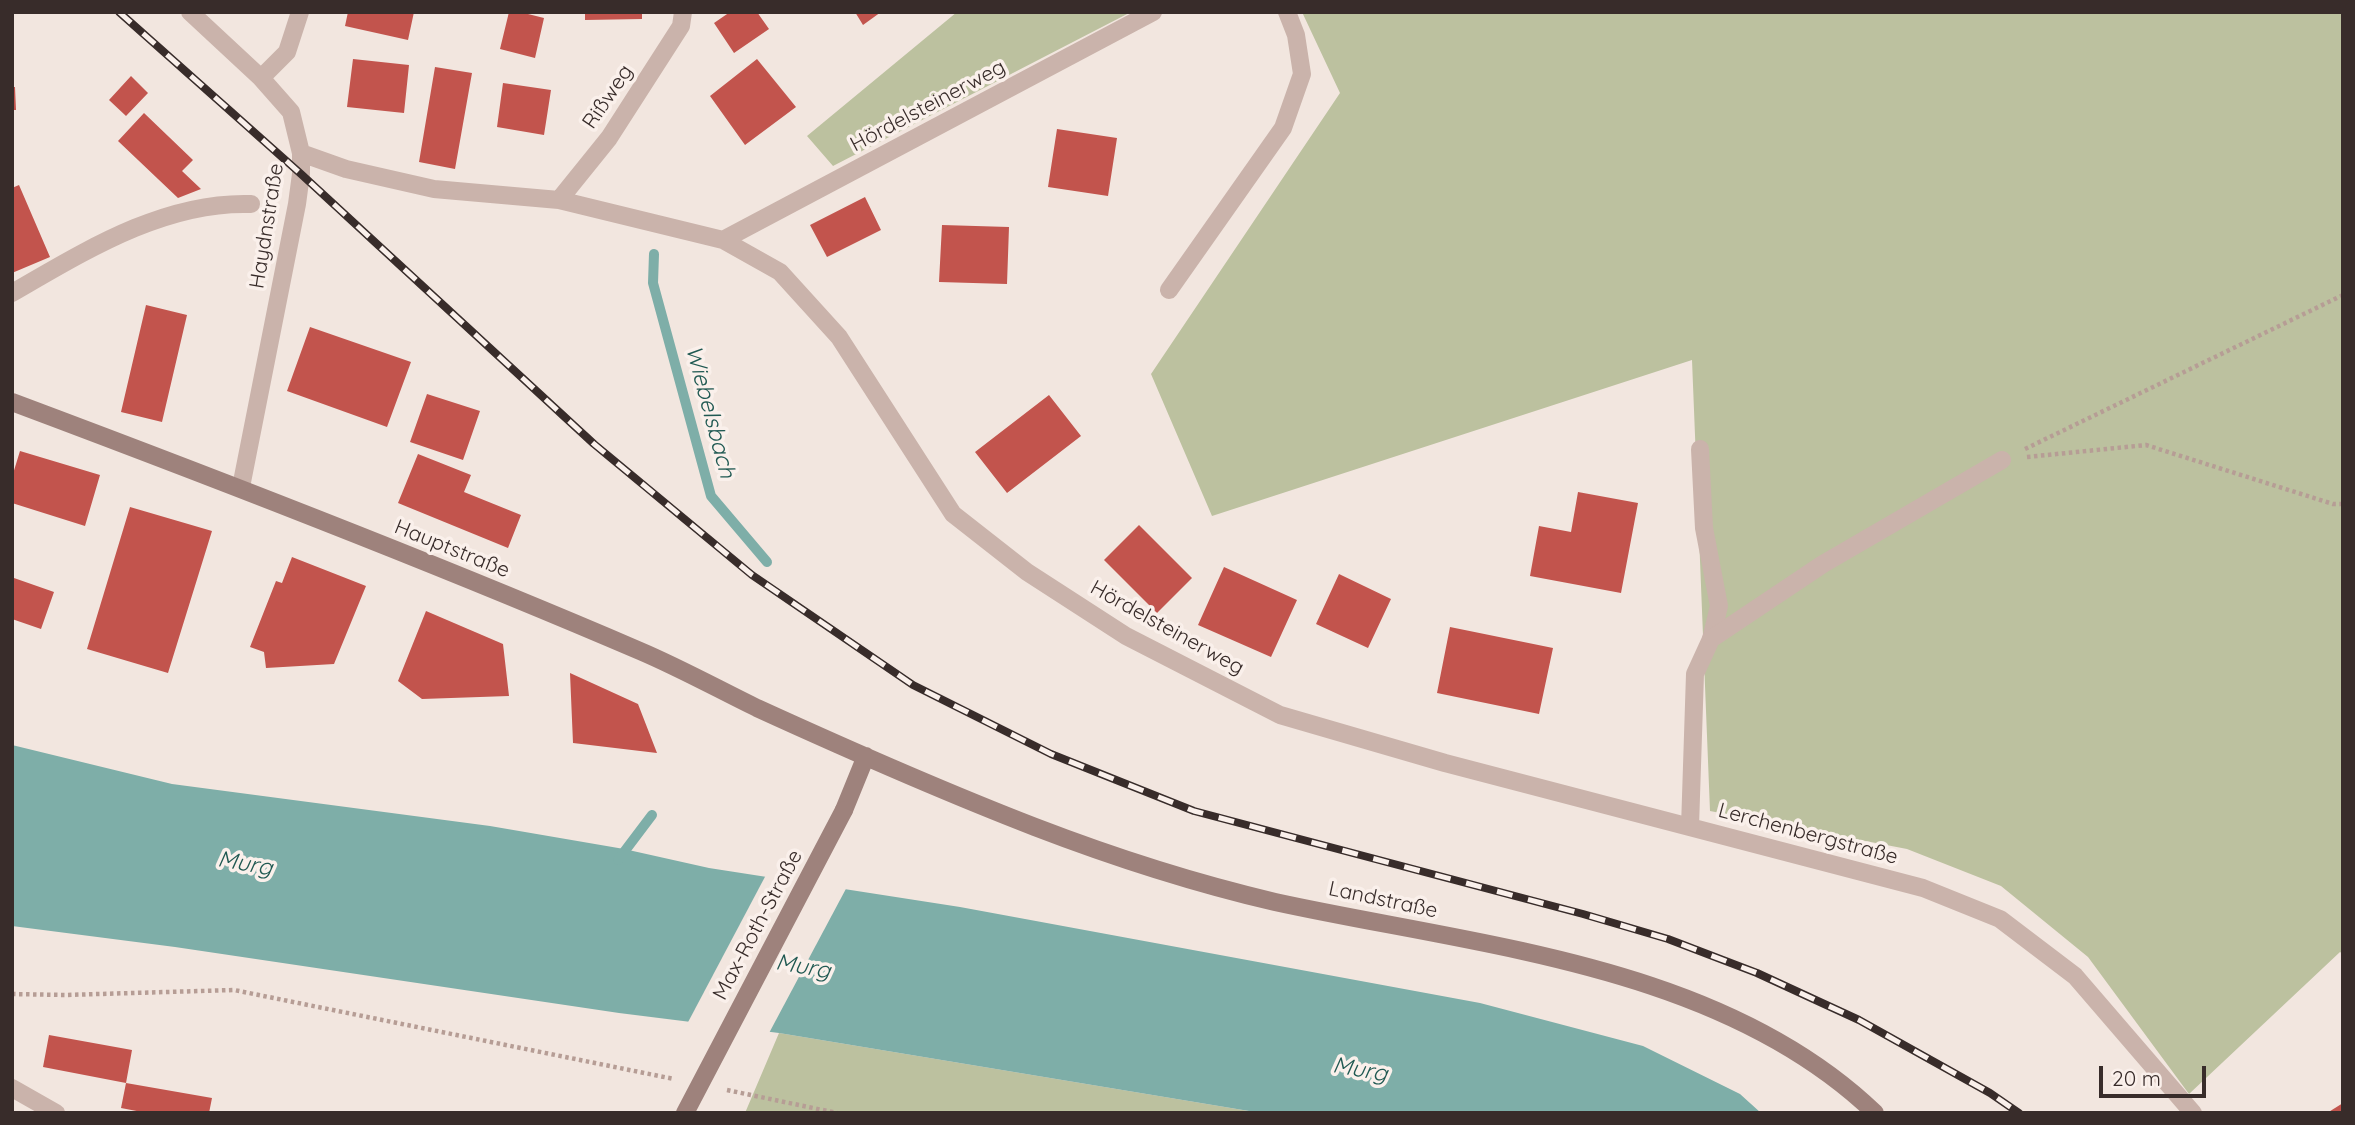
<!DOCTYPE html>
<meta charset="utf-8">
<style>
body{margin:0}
#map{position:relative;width:2355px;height:1125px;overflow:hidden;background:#f2e6df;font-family:Quicksand,sans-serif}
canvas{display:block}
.frame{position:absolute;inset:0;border:14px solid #382c2a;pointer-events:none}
.scale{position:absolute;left:2099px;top:1066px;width:107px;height:32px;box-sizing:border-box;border:4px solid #382c2a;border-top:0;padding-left:9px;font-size:21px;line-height:24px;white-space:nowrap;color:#382c2a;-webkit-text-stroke:5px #faf0eb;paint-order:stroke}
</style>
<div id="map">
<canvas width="2355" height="1125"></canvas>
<div class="frame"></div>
<div class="scale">20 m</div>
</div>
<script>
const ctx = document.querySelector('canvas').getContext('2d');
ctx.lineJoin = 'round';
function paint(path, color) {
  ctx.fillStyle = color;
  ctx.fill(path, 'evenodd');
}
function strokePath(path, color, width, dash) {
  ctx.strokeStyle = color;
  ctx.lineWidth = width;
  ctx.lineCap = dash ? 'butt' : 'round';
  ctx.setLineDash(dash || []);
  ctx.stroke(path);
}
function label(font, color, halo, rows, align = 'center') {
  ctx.font = font + ' Quicksand,sans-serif';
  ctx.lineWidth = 7;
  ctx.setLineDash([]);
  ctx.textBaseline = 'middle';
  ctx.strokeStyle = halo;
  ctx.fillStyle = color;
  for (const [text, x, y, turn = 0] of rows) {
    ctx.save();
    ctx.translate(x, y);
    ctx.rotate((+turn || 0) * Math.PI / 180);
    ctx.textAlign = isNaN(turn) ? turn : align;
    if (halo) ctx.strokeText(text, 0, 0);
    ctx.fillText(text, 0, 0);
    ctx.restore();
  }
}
paint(new Path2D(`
 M957,12H1131L833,166L807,136Z
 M1302,12H2343V954L2340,952L2189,1094L2088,957L2001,886L1907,849L1710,811L1692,360L1212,516L1151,374L1340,93Z
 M779,1033L1261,1113H745Z`), '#bcc19f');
paint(new Path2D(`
 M12,745L172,784L490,826L624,849L709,868L960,907L1480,1003L1643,1046L1740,1094L1761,1113H1261L779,1033L619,1013L175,947L12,926Z`), '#7eaea8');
paint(new Path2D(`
 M767,873L848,885L768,1035L686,1026Z`), '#f2e6df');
strokePath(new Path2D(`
 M654,254L653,283L711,496L767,562
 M618,860L652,815`), '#7eaea8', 10);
paint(new Path2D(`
 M348,12H414L408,40L345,26Z
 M509,12H520L544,18L535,58L500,49Z
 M585,12H642V19L585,20Z
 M730,12H757L769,29L734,53L714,23Z
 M855,12H881L863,25Z
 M353,59L409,65L404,113L347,107Z
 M757,59L796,107L745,145L710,96Z
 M435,67L472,73L455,169L419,162Z
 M131,76L148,93L126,116L109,100Z
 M503,83L551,90L544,135L497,127Z
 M12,87H15L16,110H12Z
 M144,113L193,160L182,171L201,189L178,198L118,141Z
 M1057,129L1117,138L1108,196L1048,187Z
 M19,185L50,257L12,273V188Z
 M865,197L881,230L827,257L810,225Z
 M942,225L1009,227L1007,284L939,282Z
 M146,305L187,315L162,422L121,412Z
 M310,327L411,362L387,427L287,391Z
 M427,394L480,411L463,460L410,442Z
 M1049,395L1081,436L1007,493L975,452Z
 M20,451L100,475L85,526L12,503V477Z
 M418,454L471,475L464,492L521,515L508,548L398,503Z
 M1578,492L1638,503L1621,593L1530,576L1539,526L1571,532Z
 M130,507L212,531L168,673L87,649Z
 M1139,525L1192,578L1157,613L1104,560Z
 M292,557L366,586L334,664L266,668L264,652L250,647L276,581L282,583Z
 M1224,567L1297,600L1271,657L1198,625Z
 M1339,574L1391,599L1368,648L1316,624Z
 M14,578L54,592L41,629L12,619Z
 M426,611L503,644L509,696L422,699L398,681Z
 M1450,627L1553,648L1539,714L1437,693Z
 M570,673L638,704L657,753L573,743Z
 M49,1035L132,1050L126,1083L43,1067Z
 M126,1083L212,1098L209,1113H147L121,1108Z
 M2343,1103V1113H2327Z`), '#c2544d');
strokePath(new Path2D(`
 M2025,449L2343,295
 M2027,457L2146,445L2333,504H2343
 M12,994L65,995L234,990L674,1079
 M727,1090L837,1113`), '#b69d95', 4.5, [3.5, 3.5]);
strokePath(new Path2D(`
 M1700,449L1704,528L1719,606L1711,639`), '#cab3ab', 18);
strokePath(new Path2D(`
 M190,12L261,78L291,112L301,153V174L297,204L241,487
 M261,78L287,52L300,12
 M301,153L346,169L434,189L559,200L723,240L780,272L839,337L953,514L1027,572L1126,636L1280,715L1445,763L1923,888L2000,919L2075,976L2193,1113
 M559,200L609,138L681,26L683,12
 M723,240L1153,12
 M1169,290L1283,128L1302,74L1296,35L1287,12
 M12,293C85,251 164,201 251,204
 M1690,827L1695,674L1711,639L1823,564L2002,460
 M12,1088L56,1113`), '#cab3ab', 18);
strokePath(new Path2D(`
 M12,402C223,481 433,562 640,651C680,668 718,689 757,708C849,750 942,791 1035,827C1113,857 1194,883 1275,902C1476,946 1720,964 1875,1113
 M844,810L866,756`), '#9e827c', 18);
const rail = new Path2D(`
 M119,12L301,174L594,444L752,575L913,685L1051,754L1194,811L1583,914L1668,939L1757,973L1859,1020L1990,1093L2019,1113`);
strokePath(rail, '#382c2a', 8);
strokePath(rail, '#faf0eb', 5, [16]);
strokePath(new Path2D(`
 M685,1113L844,810`), '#9e827c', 18);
label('21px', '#382c2a', '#faf0eb', [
 ["Rißweg",608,97,-56],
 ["Hördelsteinerweg",928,106,-28],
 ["Haydnstraße",267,226,-81],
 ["Hauptstraße",452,549,22],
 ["Hördelsteinerweg",1167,628,29],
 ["Lerchenbergstraße",1808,834,15],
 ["Landstraße",1383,900,12],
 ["Max-Roth-Straße",758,925,-62]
]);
label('italic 23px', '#205952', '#faf0eb', [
 ["Wiebelsbach",710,412,75],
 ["Murg",245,864,10],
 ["Murg",803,967,10],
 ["Murg",1360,1070,10]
]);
</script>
